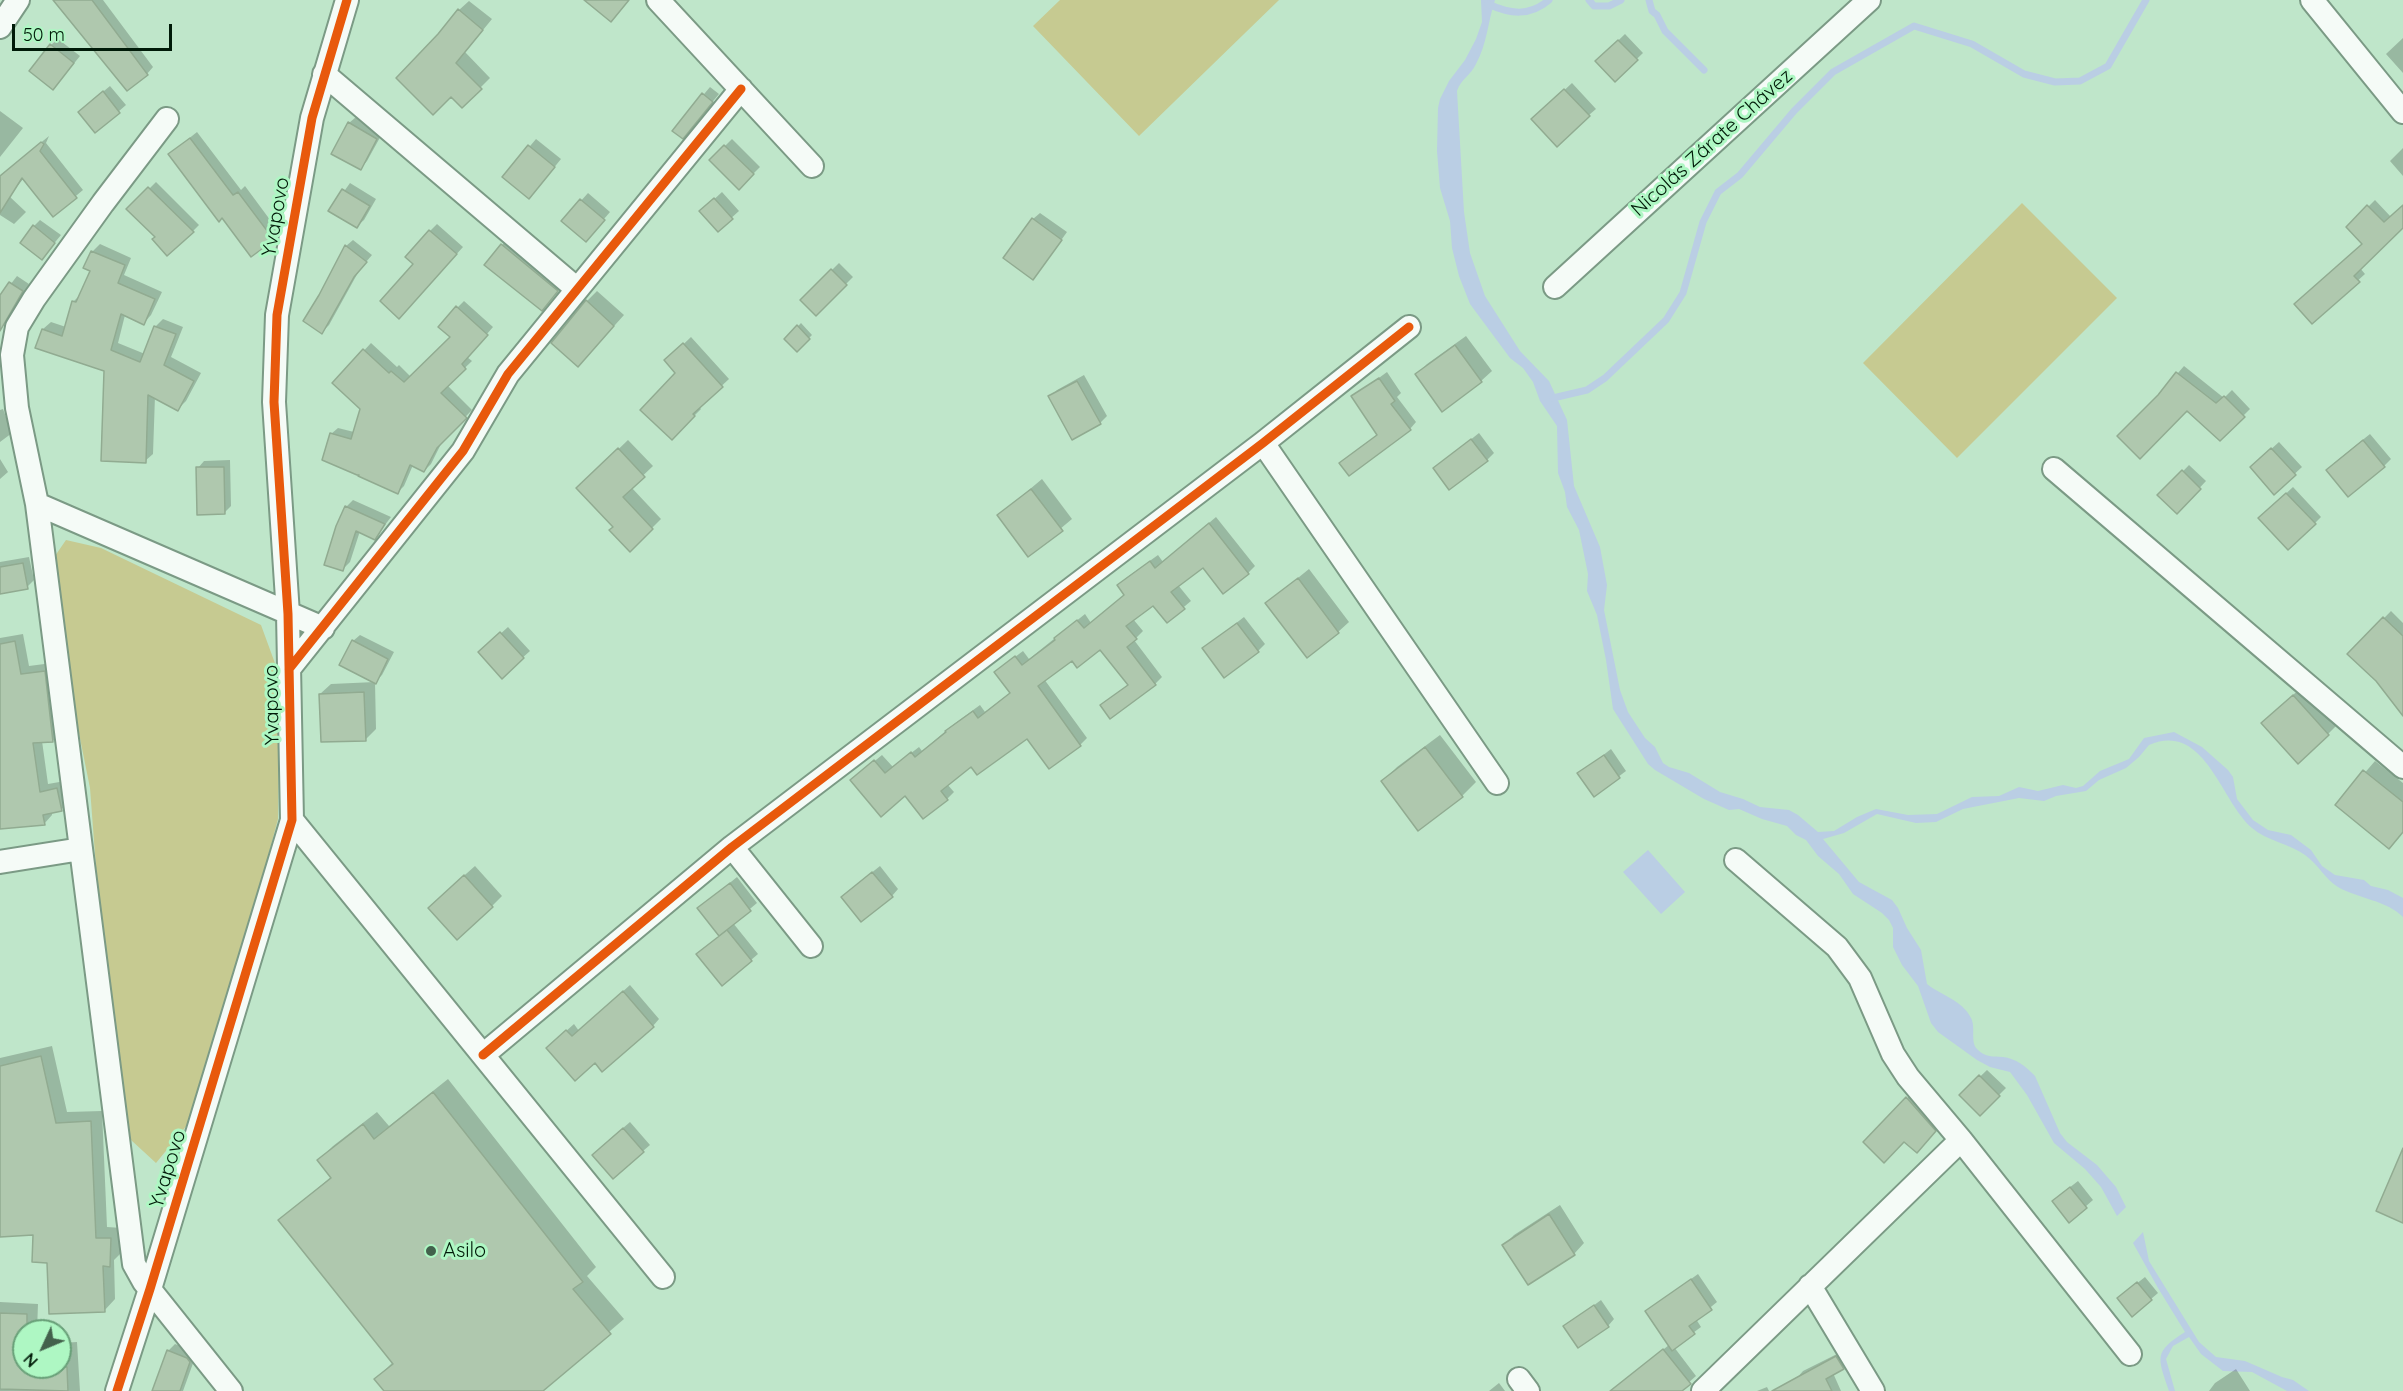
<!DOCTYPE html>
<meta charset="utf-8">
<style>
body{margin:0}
#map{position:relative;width:2403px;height:1391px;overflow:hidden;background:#bfe6ca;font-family:Quicksand,sans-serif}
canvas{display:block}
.north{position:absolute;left:12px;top:1319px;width:60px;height:60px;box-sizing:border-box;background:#aef7c3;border:2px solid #689f78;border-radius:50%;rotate:226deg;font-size:16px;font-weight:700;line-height:24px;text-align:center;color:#001a08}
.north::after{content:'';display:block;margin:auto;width:21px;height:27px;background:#43614c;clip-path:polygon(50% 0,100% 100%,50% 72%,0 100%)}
.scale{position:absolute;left:12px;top:24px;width:160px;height:27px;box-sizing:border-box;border:3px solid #001a08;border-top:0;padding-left:8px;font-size:18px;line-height:21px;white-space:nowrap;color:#001a08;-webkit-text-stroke:4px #aef7c3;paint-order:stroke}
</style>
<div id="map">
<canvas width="2403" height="1391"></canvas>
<div class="north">N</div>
<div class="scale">50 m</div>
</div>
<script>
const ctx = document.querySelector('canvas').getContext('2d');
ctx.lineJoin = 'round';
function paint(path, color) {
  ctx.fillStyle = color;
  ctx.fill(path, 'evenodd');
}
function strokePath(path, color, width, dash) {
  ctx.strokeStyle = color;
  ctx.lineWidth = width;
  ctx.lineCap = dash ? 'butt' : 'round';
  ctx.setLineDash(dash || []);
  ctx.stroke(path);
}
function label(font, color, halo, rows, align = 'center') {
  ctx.font = font + ' Quicksand,sans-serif';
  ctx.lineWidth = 6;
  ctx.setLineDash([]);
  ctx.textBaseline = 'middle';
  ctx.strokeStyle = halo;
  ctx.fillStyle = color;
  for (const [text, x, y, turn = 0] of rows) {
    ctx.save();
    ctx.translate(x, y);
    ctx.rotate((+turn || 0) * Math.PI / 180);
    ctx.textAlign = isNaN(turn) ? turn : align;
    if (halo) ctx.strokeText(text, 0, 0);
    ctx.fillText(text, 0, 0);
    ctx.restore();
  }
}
paint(new Path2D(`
 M1060,0H1279L1139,136L1033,26Z
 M2022,203L2117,298L1957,458L1863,363Z
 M66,540L101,548L261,625L280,677L278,819L201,1108L156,1163L131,1140L108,1026L90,788L46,569Z`), '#c6ca91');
paint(new Path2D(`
 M1481,0H1495C1488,21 1487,44 1476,64C1471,75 1461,79 1457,91L1464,212L1470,253L1485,296L1520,351L1549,381L1567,420L1574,486L1600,547L1607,585L1604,610L1620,690L1628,712L1645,738L1655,747L1663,763L1669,767L1689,773L1720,792L1743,799L1760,807L1789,810L1798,815L1818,832L1834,831L1857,817L1876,809L1908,815L1937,814L1972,797L1999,796L2019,787L2038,791L2063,785L2076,788L2083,786L2100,771L2129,759L2144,738L2174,732L2202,747L2228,770L2233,777L2237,799L2253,820L2268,830L2291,835L2311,850L2322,866L2335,875L2364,880L2371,886L2388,890L2403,898V917C2386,900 2359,899 2338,887C2325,879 2318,864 2305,855C2290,844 2267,841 2252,828C2221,802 2205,721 2149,745L2139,757L2126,768L2099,780L2086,791L2056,796L2044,801L2019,798L1973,807L1963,809L1936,822L1916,823L1877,814L1844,833L1823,839L1859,882L1892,900L1898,908L1907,928L1921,950L1927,984C1942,996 1962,1000 1971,1018C1976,1027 1970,1042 1977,1049C1986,1058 1993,1056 2003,1057C2015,1058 2027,1067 2035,1076L2060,1133L2067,1142L2097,1165L2116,1187L2126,1207L2117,1216L2101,1187L2085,1169L2054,1143L2027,1095L2010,1072L1990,1067L1977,1060L1938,1032L1931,1023L1918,986L1902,965L1893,947V928L1889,920L1882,913L1853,894L1839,874L1818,856L1806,840L1796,835L1787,826L1762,819L1739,809L1729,810L1704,799L1655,770L1648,764L1613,709L1606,660L1597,615L1587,591L1588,574L1579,530L1567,507L1565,492L1558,473L1557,426L1540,401L1533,382L1523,368L1510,358L1470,304L1459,276L1452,248L1450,221L1440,188L1437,151L1438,108L1440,99L1449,81L1465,60L1476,39L1482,22Z
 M1648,850L1685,892L1661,914L1623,872Z
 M2143,1232L2149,1261L2199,1342L2216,1357L2245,1361L2282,1377L2293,1380L2309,1391H2287L2252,1372L2223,1371L2201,1354L2189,1337L2173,1346L2166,1359L2175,1391H2169C2157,1356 2154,1352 2185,1332L2158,1288L2133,1243Z`), '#bacee4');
paint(new Path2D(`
 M62,0H103L153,67L147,74Z
 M469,1L492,19L465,52L490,78L462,106L451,95L459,10Z
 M1625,34L1643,53L1615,80L1597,61Z
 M2403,38V73L2386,54Z
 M58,39L80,56L59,82L51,45Z
 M1572,83L1596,109L1589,115L1540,113Z
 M110,86L126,105L96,131L87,105Z
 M710,87L719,94L689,130H674Z
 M0,111L23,128L0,157Z
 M356,117L383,132L367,161L361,168L349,123Z
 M197,132L241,190L245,186L279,232L273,239L177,148Z
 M49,136L46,143L83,190L53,215L24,178L9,196L26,212L14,224L0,215V176Z
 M536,139L561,159L535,191L504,177Z
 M732,139L760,167L739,188L711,160Z
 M2403,148V176L2390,161Z
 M156,182L199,225L193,231L157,237L129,209Z
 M350,183L376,199L364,220L357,226L330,211Z
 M722,192L739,211L718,230L708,205Z
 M588,193L610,212L592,233L563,221Z
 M2375,200L2391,217L2403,206V226L2360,268L2365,274L2312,322L2364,243L2348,227Z
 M1040,213L1067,232L1039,271L1033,219Z
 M40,220L61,235L42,258L34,226Z
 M437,224L463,247L406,310L415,264L430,231Z
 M508,239L564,284L549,302L502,245Z
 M353,240L372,255L360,269L329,325L322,332L321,296L346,246Z
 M100,244L131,258L124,275L162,292L151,315L144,323L125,315L118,343L145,354L155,327L163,319L183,327L171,357L201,373L186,401L178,409L155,396L153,454L145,461L105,370L43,329L51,322L66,327L73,302L81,294L92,270V252Z
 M839,263L853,277L816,314L802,300Z
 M17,276L29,284L9,319L2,325L0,324V298Z
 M597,291L624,315L588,355L587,301Z
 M464,301L493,327L467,357L472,361L447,385L472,410L443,440L431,464L424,471L413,465L404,486L398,492L331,434L338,428L354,432L362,408L334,383L371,343L397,367L399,365L411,377L452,337L457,308Z
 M801,323L812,335L797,350L786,339Z
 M1466,336L1492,371L1481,381L1417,374L1427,364Z
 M691,337L729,379L699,407L701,409L672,438L678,373L666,361Z
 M2184,366L2224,398L2232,390L2250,409L2220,439L2187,409L2153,402Z
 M1387,372L1401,393L1397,397L1416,422L1410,429L1348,457L1378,434L1353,397Z
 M1084,375L1107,416L1100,423L1050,397L1057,390Z
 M3,409L12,433L0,442V410Z
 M1479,433L1494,453L1487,460L1435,468Z
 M2370,434L2391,459L2384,466L2334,463Z
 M628,440L653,466L631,487L661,519L630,550L615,527L578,488Z
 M2279,442L2302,467L2275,492L2258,461Z
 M0,459L8,472L0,479Z
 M230,460L231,506L224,513L198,468L204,461Z
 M2189,465L2206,481L2177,512L2160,495Z
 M1042,479L1072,519L1029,555L999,515Z
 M2293,487L2321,517L2315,523L2260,518Z
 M353,500L391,517L375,538L360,531L350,562L343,569L338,526L347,506Z
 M1216,517L1255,566L1248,573L1203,566L1178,585L1191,601L1167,621L1153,604L1133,619L1143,631L1134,640L1162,677L1155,684L1109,699L1129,684L1100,648L1072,659L1044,679L1087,738L1080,745L1027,737L971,765L947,784L954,792L947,799L905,794L859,774L882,755L893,767L919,747L922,751L954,724L980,705L985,712L1011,692L1003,666L1023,651L1029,659L1085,614L1091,623L1125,595L1119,585L1126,578L1158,555L1163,562Z
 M29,557L34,580L27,587L0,592V562Z
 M1309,569L1349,622L1338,632L1267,603Z
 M2391,611L2403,623V714L2377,680L2349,654Z
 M1244,617L1265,644L1258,651L1204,648Z
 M508,627L530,651L502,676L487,646Z
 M23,634L29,666L52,663L61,732L53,741H42L48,784L65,781L70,801L62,809L52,812V815L44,824L0,827V638Z
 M360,635L394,652L382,675L375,682L353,641Z
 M375,682L376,729L366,739L320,694L331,684Z
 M2304,685L2338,724L2328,734L2273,713Z
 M1440,735L1476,782L1462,796L1383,781L1397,767Z
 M1611,749L1626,771L1594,795L1579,774Z
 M2375,761L2403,783V832L2337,805Z
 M475,866L502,896L492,906L440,897Z
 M880,866L898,889L892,896L850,890Z
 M737,877L757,903L733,923L758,954L751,960L720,935L699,908Z
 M630,985L659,1019L653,1026L595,1061L555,1041L574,1024L579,1031Z
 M52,1046L67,1112L102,1111L107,1227L122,1228L120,1254L114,1260L115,1299L104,1311L48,1261L35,1233L0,1235V1058Z
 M1987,1070L2006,1088L1980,1114L1961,1095Z
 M448,1079L596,1267L587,1276L624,1319L540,1391H386L376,1379L393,1362L280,1220L332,1176L319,1160L333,1146L377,1112L389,1126Z
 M1917,1088L1945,1120L1927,1141L1865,1142Z
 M630,1122L650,1145L643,1151L600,1148Z
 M2078,1181L2093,1200L2069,1221L2060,1195Z
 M1560,1205L1584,1243L1574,1254L1504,1245L1514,1235Z
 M1698,1274L1717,1302L1696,1319L1701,1327L1674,1347L1696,1376L1679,1391H1611L1669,1345L1647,1311Z
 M2145,1277L2158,1293L2151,1299L2126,1292Z
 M1601,1300L1614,1319L1608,1326L1565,1327Z
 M0,1302L38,1304L37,1331H24V1367H60V1343L77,1342L80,1391H0Z
 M175,1344L194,1351L196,1355L183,1391H153L168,1351Z
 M1843,1351L1849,1361L1833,1373L1841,1391H1802L1796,1379L1803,1371Z
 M2236,1369L2250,1391H2209L2215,1383Z
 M1499,1383L1505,1391H1489Z
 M1767,1387L1769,1391H1757Z`), '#0003');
strokePath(new Path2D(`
 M1589,0L1594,6H1609L1621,0
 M1649,0L1652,11L1657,15L1665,31L1704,70
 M1488,4C1510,14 1529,17 1549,0
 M1553,398L1587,390L1605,378L1666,320L1683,293L1703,222L1718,192L1740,175L1794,111L1833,72L1914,26L1972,44L2024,74L2055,82L2080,81L2108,66L2146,0`), '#bacee4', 7);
const building = new Path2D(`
 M53,0H92L148,75L127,91Z
 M584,0H629L611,22Z
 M458,9L483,30L456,63L482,89L462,108L451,97L433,115L396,78L438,34Z
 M1618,40L1638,60L1615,82L1595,61Z
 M50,44L74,63L53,90L29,71Z
 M1564,89L1590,116L1557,147L1531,119Z
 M103,91L120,113L95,133L78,112Z
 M702,93L713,102L683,139L672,131Z
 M348,122L377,139L361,170L331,154Z
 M190,138L233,195L238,192L274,240L251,257L222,218L219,222L168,154Z
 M41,142L44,144L40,151L77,198L53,217L22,178L0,213V176Z
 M528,145L555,167L529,199L502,177Z
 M724,145L754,174L739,190L709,160Z
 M148,187L194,232L167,256L152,239L155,237L126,209Z
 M342,189L370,206L357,228L328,211Z
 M714,198L733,219L718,232L699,211Z
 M580,199L605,220L586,242L561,221Z
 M2367,205L2384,222L2403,205V228L2354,276L2360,282L2312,324L2294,304L2362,244L2346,227Z
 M1032,218L1062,240L1033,280L1003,258Z
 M33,225L55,243L42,260L20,243Z
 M429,230L457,254L399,319L380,301L413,264L405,257Z
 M501,244L558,291L542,311L484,265Z
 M345,245L367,262L354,277L322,334L303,321L319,295Z
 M91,251L125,265L118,283L155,299L144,325L121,314L111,350L140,362L154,326L176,334L164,365L194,381L178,411L148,395L146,463L101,461L104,371L35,348L42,329L62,336L72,301L76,302L90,271L83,268Z
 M831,269L847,285L816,316L800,300Z
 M9,282L23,291L0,331V295Z
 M586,300L614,326L578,367L551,343Z
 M456,306L488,335L462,364L466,369L441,393L467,418L437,448L424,472L410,465L398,494L358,476L359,475H357L322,460L330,433L351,439L360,409L332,383L363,349L389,373L391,371L404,382L450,337L438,327Z
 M797,325L810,339L797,352L784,339Z
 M683,343L723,387L693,414L695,416L672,440L640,410L675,373L664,360Z
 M1455,345L1482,382L1442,412L1415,374Z
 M2176,372L2216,403L2224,396L2245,417L2220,441L2187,411L2140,459L2117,436L2158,395Z
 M1379,378L1395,401L1391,404L1411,430L1349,476L1339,463L1377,435L1351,396Z
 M1077,381L1101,424L1072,440L1048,396Z
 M1471,439L1488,461L1449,490L1433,468Z
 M2363,440L2385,467L2348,497L2326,470Z
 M618,448L645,477L623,497L653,529L630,552L609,530L613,527L576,488Z
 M2271,448L2296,475L2274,495L2250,467Z
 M196,467H224L225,514L197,515Z
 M2182,470L2201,489L2177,514L2157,495Z
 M1031,489L1063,531L1028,557L997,515Z
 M2286,493L2316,524L2288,550L2258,518Z
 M345,506L385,524L375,540L356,531L343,571L324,565L336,526Z
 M1209,523L1249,574L1223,594L1203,568L1171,592L1185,609L1167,623L1153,606L1126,626L1137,639L1127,647L1156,685L1110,719L1100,705L1128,685L1100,650L1077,668L1072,661L1038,686L1081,746L1049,769L1027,739L977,775L971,767L941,791L948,800L923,819L905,796L881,817L850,780L874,760L885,773L911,752L915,757L946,732L945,731L973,711L978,718L1010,693L994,672L1015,656L1022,665L1055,640L1054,638L1077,620L1084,628L1124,595L1117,585L1150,561L1155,568Z
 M23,563L28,589L0,594V567Z
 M1298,578L1339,633L1307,658L1265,603Z
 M2383,617L2403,636V716L2376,681L2347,654Z
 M1237,623L1259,652L1224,678L1202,648Z
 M500,632L524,658L502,679L478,652Z
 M352,640L388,659L376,684L339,665Z
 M15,641L21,674L45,671L53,742L33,743L40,792L57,788L62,811L43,815L45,825L0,829V644Z
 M364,692L366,741L321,742L319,694Z
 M2293,695L2329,735L2298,764L2261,723Z
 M1425,747L1463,797L1418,831L1381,781Z
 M1604,755L1620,778L1594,797L1577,773Z
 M2363,770L2403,802V832L2389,849L2335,805Z
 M872,872L893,897L861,922L841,897Z
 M464,875L493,907L457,940L428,908Z
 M730,883L751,911L719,936L697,908Z
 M727,930L752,961L722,986L696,954Z
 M623,991L654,1027L602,1072L595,1063L575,1081L546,1048L566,1030L572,1036Z
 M41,1056L56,1123L91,1121L96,1238H111L110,1267L103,1266L105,1312L49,1314L47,1263L32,1262L33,1235L0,1237V1066Z
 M1979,1075L2000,1096L1980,1116L1959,1095Z
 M433,1092L583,1282L573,1289L611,1334L543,1391H384L374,1379L393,1364L278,1220L331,1178L317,1160L363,1124L374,1139Z
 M1906,1097L1936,1131L1917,1153L1904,1142L1884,1163L1863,1142Z
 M623,1128L644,1152L613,1179L592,1155Z
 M2403,1148V1223L2376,1211Z
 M2070,1187L2087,1208L2069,1223L2052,1201Z
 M1549,1214L1575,1255L1528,1285L1502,1245Z
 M1691,1279L1712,1310L1689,1326L1695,1334L1672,1351L1645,1311Z
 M2137,1282L2152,1300L2132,1317L2117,1298Z
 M1594,1305L1609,1327L1578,1348L1563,1326Z
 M0,1313L27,1314V1331H24V1367H67L68,1391L0,1389Z
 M1663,1349L1691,1384L1682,1391H1610Z
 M167,1350L187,1358L190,1362L180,1391H152Z
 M1836,1356L1844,1369L1826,1379L1832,1391H1772Z`);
paint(building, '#afc8ae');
strokePath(building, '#91ab91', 1.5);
const street = new Path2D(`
 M658,0L812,166
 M2312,0L2403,112
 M0,27L18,0
 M324,74L577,289
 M167,119L103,203L34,299L17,327L12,355L17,408L37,504L134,1264L144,1282L231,1391
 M1555,287L1869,0
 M1263,443L1497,783
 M2054,469L2403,767
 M37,504L323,628
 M289,669L463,451L508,374L741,89
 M292,820L663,1277
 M732,847L811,946
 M1736,860L1837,947L1860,978L1893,1054L1908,1077L1961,1140L2130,1354
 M0,862L81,849
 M483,1055L732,847L1263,443L1409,327
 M1810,1286L1873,1391
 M1519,1379L1528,1391
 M117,1391L150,1289L292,820L288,614L274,402L277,315L312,118L347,0
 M1703,1391L1961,1140`);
strokePath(street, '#7b9a85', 26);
strokePath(street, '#f5fbf7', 22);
strokePath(new Path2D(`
 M289,669L463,451L508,374L741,89
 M483,1055L732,847L1263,443L1409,327
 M117,1391L150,1289L292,820L288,614L274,402L277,315L312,118L347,0`), '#e8590c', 9);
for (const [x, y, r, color] of [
 [431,1251,6,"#43614c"]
]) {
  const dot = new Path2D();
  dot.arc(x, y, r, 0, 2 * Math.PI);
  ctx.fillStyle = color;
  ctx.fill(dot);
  strokePath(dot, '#aef7c3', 2);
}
label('20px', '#001a08', '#aef7c3', [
 ["Nicolás Zárate Chávez",1712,143,-42],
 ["Yvapovo",276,217,-80],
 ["Yvapovo",272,705,-91],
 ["Yvapovo",168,1169,-73]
]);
label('20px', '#001a08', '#aef7c3', [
 ["Asilo",443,1251]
], 'left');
</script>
